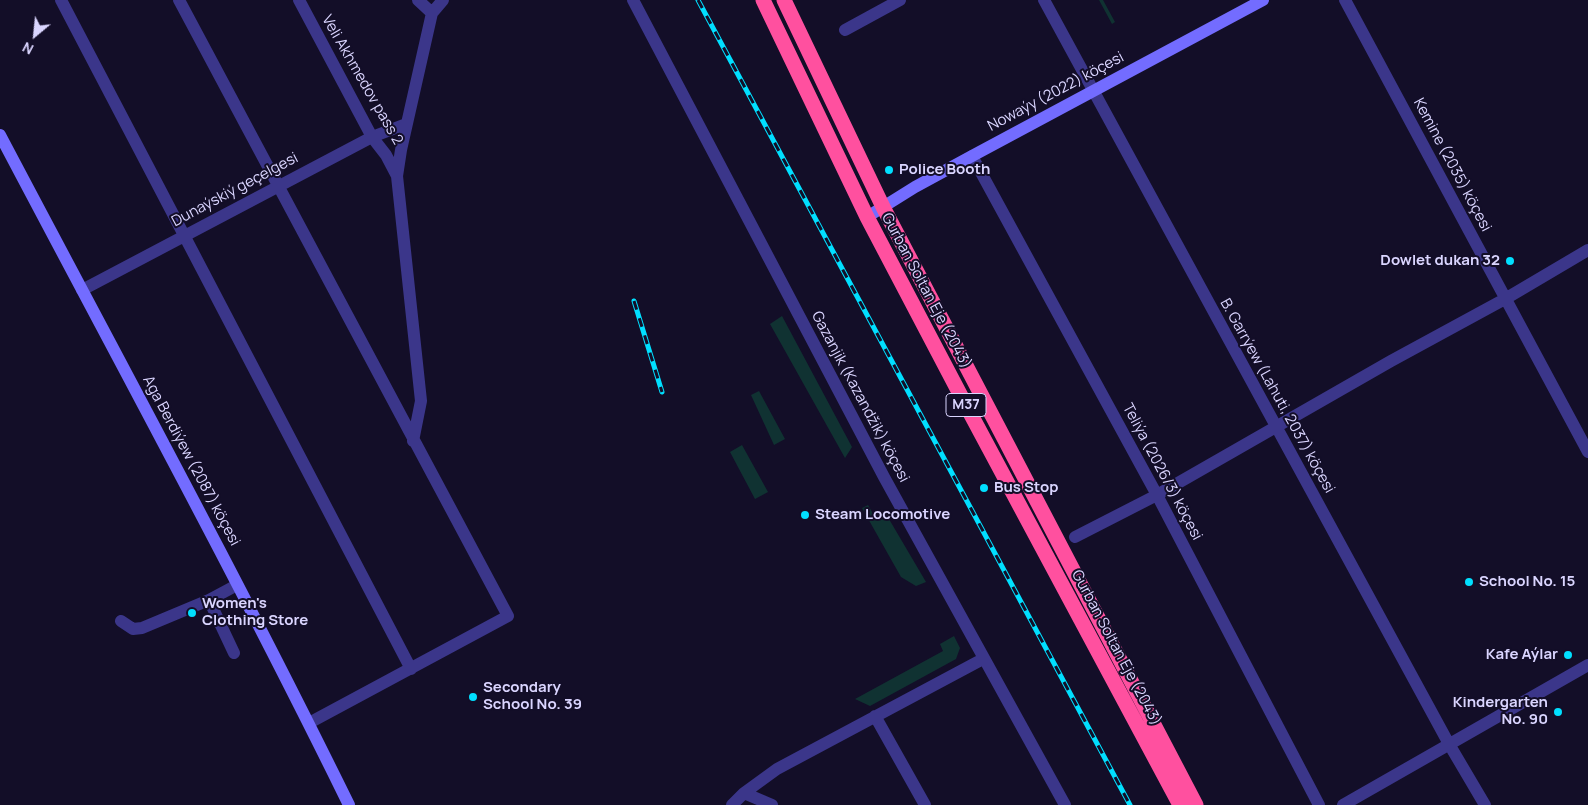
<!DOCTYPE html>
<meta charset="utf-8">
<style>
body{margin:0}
#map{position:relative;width:1588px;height:805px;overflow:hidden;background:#130e28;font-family:Manrope,sans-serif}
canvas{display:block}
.north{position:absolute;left:10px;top:10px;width:50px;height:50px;-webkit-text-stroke:4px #130e28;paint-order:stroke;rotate:208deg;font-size:14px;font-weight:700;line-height:20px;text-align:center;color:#dad5ff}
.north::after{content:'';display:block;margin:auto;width:18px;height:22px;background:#dad5ff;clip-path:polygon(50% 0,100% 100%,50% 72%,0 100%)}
</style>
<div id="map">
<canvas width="1588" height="805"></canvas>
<div class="north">N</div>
</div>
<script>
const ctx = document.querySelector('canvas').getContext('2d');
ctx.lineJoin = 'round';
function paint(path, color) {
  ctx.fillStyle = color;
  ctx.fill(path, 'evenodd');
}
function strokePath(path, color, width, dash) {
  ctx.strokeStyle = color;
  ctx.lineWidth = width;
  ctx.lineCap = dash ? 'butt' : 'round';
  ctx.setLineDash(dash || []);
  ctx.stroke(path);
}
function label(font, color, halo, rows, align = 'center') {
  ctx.font = font + ' Manrope,sans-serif';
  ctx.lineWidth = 4;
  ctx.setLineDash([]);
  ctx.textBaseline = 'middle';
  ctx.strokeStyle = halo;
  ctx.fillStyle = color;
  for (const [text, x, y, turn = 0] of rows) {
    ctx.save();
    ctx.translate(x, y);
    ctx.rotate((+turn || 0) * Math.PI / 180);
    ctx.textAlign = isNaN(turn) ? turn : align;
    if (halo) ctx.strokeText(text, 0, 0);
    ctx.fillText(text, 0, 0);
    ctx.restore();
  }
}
paint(new Path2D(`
 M1099,0H1103L1115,22L1112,24Z
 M782,316L852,447L845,458L770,324Z
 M759,391L785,439L774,445L751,395Z
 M742,445L768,492L755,499L730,452Z
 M868,505L876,519L886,514L926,582L916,586L901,577L862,508Z
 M954,636L960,648L956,659L870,706L855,699L943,651L940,644Z`), '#103232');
strokePath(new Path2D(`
 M61,0L411,669
 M179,0L508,616L309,723
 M299,0L372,137L386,155L397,176
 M633,0L884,477L1065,805
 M1044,0L1449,744L1485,805
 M1345,0L1588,452
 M432,13L443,0
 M845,30L900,0
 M972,156L1157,495L1319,805
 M82,290L372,137L406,124
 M413,441L421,401L397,176L401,150L432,13L418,0
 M1075,537L1157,495L1391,361L1505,299L1588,250
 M209,600L234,653
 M121,621L133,629L142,628L209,600L237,585
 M875,716L925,805
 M744,793L772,805
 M732,805L744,793L777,769L983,659
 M1343,805L1588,665`), '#3b368a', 12);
strokePath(new Path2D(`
 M0,135C117,357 238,579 349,805
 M867,217L915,187L972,156L1263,0`), '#736cff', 12);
strokePath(new Path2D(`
 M763,0L867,217L961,396L1180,805
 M784,0L883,207L1196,805`), '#ff509f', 15);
const rail = new Path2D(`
 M698,0L1130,805
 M634,301L662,392`);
strokePath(rail, '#01dfff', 5);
strokePath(rail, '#130e28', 3, [9]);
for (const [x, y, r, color] of [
 [889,170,5,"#01dfff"],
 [1510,261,5,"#01dfff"],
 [984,488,5,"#01dfff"],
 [805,515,5,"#01dfff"],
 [1469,582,5,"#01dfff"],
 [192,613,5,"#01dfff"],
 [1568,655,5,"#01dfff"],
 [473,697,5,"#01dfff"],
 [1558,712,5,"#01dfff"]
]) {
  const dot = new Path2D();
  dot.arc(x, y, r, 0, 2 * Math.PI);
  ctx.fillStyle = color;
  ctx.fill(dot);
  strokePath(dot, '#130e28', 2);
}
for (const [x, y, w] of [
 [966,405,40]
]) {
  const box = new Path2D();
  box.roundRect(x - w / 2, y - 11.5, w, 23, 4);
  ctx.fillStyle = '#130e28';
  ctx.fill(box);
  strokePath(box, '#dad5ff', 1);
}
label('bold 14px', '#dad5ff', null, [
 ["M37",966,405]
]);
label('15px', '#dad5ff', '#130e28', [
 ["Veli Akhmedov pass 2",362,80,60],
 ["Nowaýy (2022) köçesi",1056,92,-28],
 ["Kemine (2035) köçesi",1452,165,62],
 ["Dunaýskiý geçelgesi",235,190,-28],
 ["Gurban Soltan Eje (2043)",926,291,62],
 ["B. Garrýew (Lahuti, 2037) köçesi",1277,396,61],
 ["Gazanjik (Kazandžik) köçesi",860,397,62],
 ["Aga Berdiýew (2087) köçesi",191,461,62],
 ["Teliýa (2026/3) köçesi",1162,472,62],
 ["Gurban Soltan Eje (2043)",1116,648,62]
]);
label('bold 15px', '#dad5ff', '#130e28', [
 ["Police Booth",899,170],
 ["Dowlet dukan 32",1500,261,"right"],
 ["Bus Stop",994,488],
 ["Steam Locomotive",815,515],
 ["School No. 15",1479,582],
 ["Women's",202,604],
 ["Clothing Store",202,621],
 ["Kafe Aýlar",1558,655,"right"],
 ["Secondary",483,688],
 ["School No. 39",483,705],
 ["Kindergarten",1548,703,"right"],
 ["No. 90",1548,720,"right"]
], 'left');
</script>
